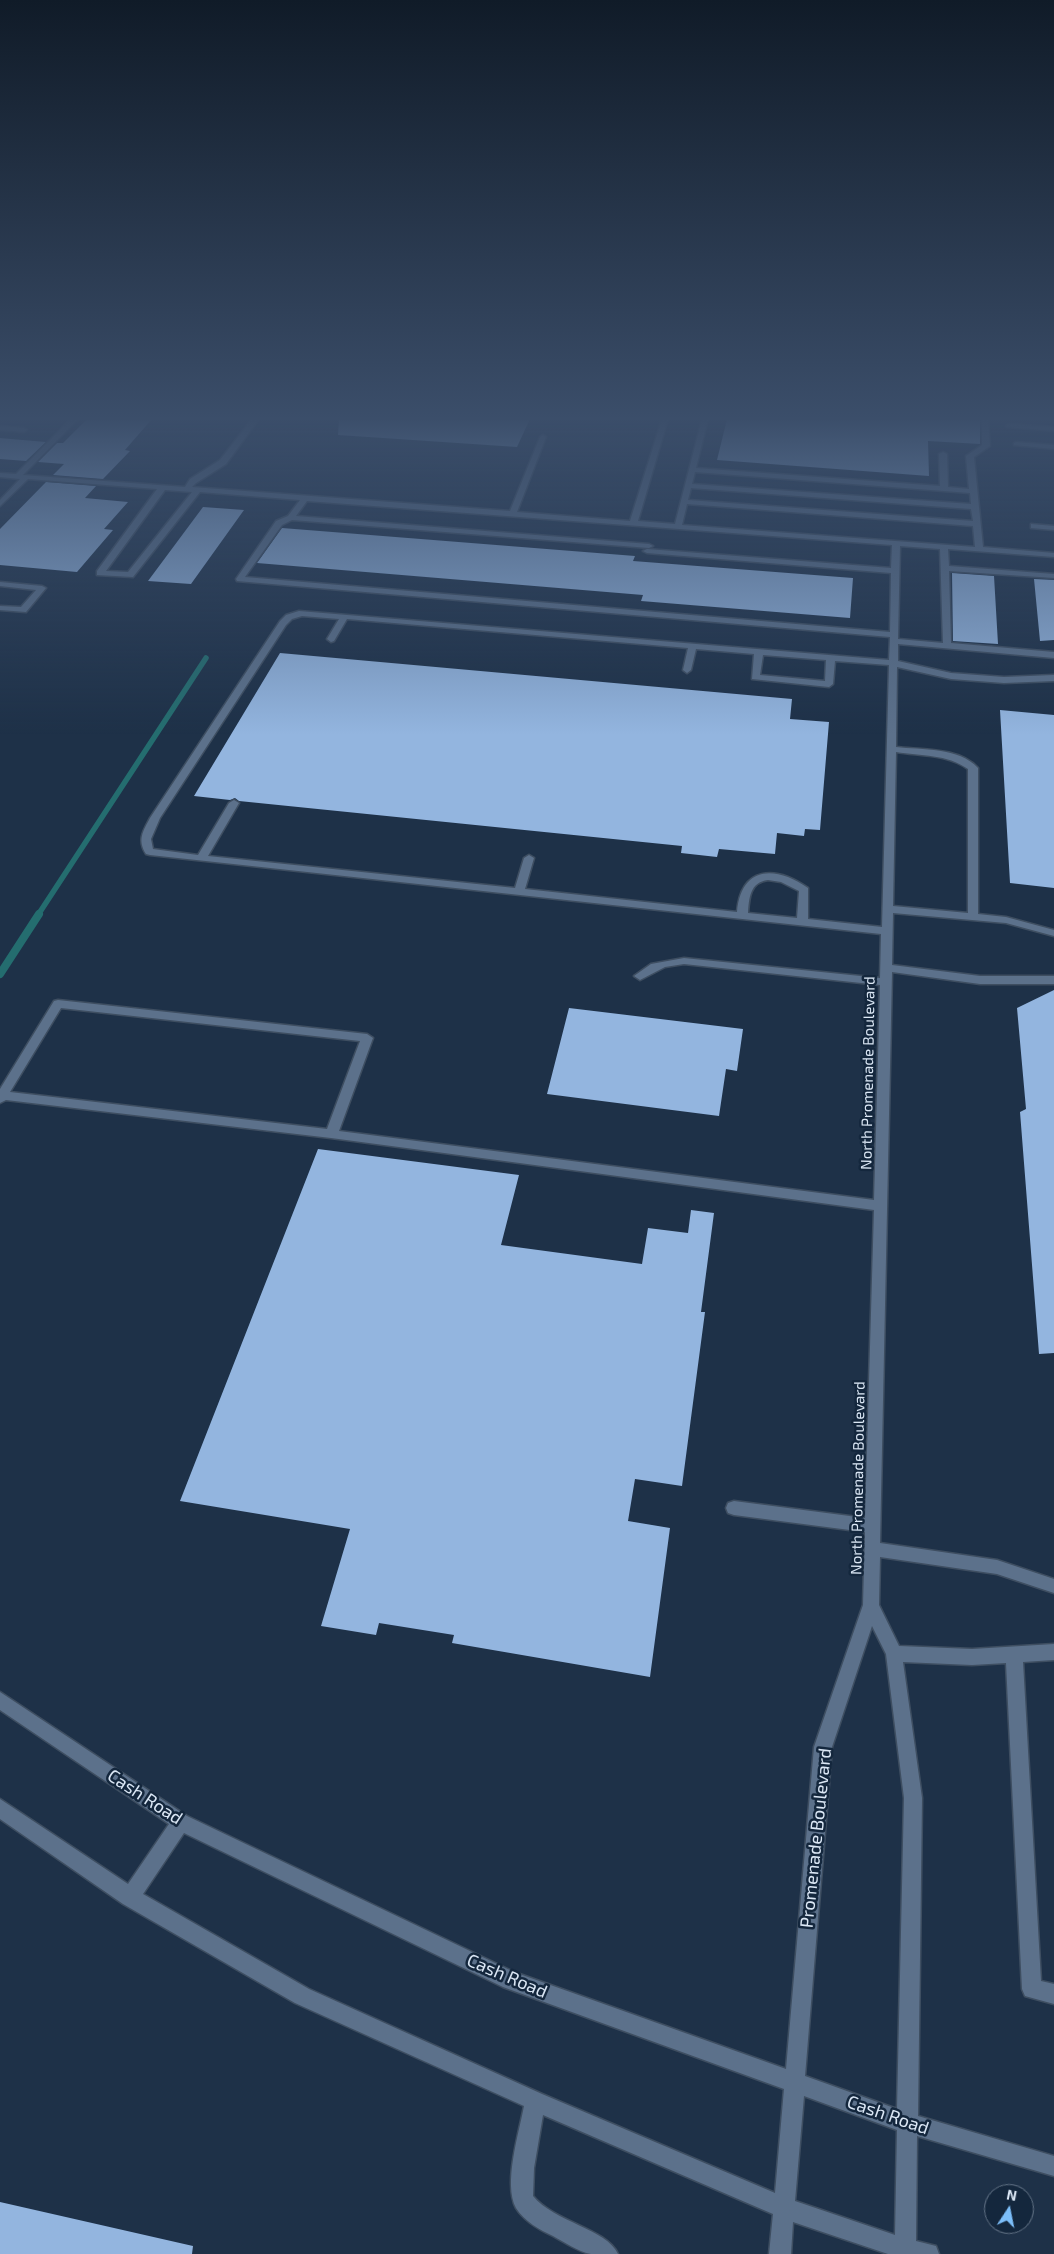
<!DOCTYPE html>
<style>
body{margin:0}
#map{position:relative;width:1054px;height:2254px;overflow:hidden;background:#1e3148;font-family:"Exo 2",sans-serif}
canvas{display:block}
.north{position:absolute;left:984px;top:2184px;width:50px;height:50px;box-sizing:border-box;background:#14273d;border:1px solid #647487;border-radius:50%;rotate:11deg;font-size:14px;font-weight:700;line-height:20px;text-align:center;color:#dbe7f5}
.north::after{content:'';display:block;margin:auto;width:18px;height:22px;background:#7cbef9;clip-path:polygon(50% 0,100% 100%,50% 72%,0 100%)}
</style>
<div id="map">
<canvas width="1054" height="2254"></canvas>
<div class="north">N</div>
</div>
<script>
const ctx = document.querySelector('canvas').getContext('2d');
ctx.lineJoin = 'round';
function strokePath(path, color, width, dash) {
  ctx.strokeStyle = color;
  ctx.lineWidth = width;
  ctx.lineCap = dash ? 'butt' : 'round';
  ctx.setLineDash(dash || []);
  ctx.stroke(path);
}
function paint(path, color) {
  ctx.fillStyle = color;
  ctx.fill(path, 'evenodd');
}
function label(font, color, halo, rows, align = 'center') {
  ctx.font = font + ' "Exo 2",sans-serif';
  ctx.lineWidth = 5;
  ctx.setLineDash([]);
  ctx.textBaseline = 'middle';
  ctx.strokeStyle = halo;
  ctx.fillStyle = color;
  for (const [text, x, y, turn = 0] of rows) {
    ctx.save();
    ctx.translate(x, y);
    ctx.rotate((+turn || 0) * Math.PI / 180);
    ctx.textAlign = isNaN(turn) ? turn : align;
    if (halo) ctx.strokeText(text, 0, 0);
    ctx.fillText(text, 0, 0);
    ctx.restore();
  }
}
strokePath(new Path2D(`
 M38,915L206,658`), '#246d6f', 5.5);
strokePath(new Path2D(`
 M0,974L39,914`), '#246d6f', 8);
paint(new Path2D(`
 M87,419H152L125,450L130,451L103,479L53,475L64,464L38,462L57,443H63Z
 M339,419H530L517,447L338,435Z
 M727,419H980V444L928,441L929,476L717,460Z
 M0,438L46,442L26,461L0,459Z
 M46,482L96,486L85,498L128,502L104,529L113,530L77,572L0,565V529Z
 M203,507L244,510L191,584L148,581Z
 M282,528L635,556L633,561L853,578L850,618L641,601L643,595L257,563Z
 M952,573L994,576L998,644L953,641Z
 M1034,579L1054,580V640L1040,641Z
 M280,653L792,699L790,719L829,722L820,830L805,829L804,836L777,833L775,854L719,849L717,857L681,853L682,846L239,801L235,798L230,800L194,796Z
 M1000,710L1054,715V888L1010,883Z
 M1054,990V1353L1039,1354L1020,1112L1026,1109L1017,1008Z
 M569,1008L743,1029L737,1071L726,1069L719,1116L547,1094Z
 M318,1149L519,1175L501,1245L642,1264L648,1228L688,1233L691,1210L714,1213L701,1312H705L682,1486L635,1479L628,1521L670,1528L650,1677L452,1643L454,1635L379,1623L376,1635L321,1626L350,1529L180,1501Z
 M0,2202L193,2246L192,2254H0Z`), '#93b5df');
const minor = new Path2D(`
 M71,419H78L23,475L185,487L190,479L220,460L252,419H259L226,464L196,483L192,487L510,511L540,437L543,435L546,437L517,512L630,521L662,419H668L638,521L675,524L702,419H708L696,468L940,486L939,454L943,452L947,454L948,487L969,489L966,456L982,445V419H988L990,446L974,457L983,547L1054,553V557L948,549L949,566L1054,574V578L949,571L951,643L1054,652V658L898,644V661L951,673L1004,677L1054,675V681L1004,683L951,679L897,667L896,747C922,750 959,747 978,768V914L1006,917L1054,930V936L1006,923L893,913L892,965L980,976H1054V984H980L892,972L880,1543L997,1560L1054,1579V1593L997,1574L880,1557L879,1605L899,1646L972,1649L1054,1644V1660L1023,1662L1041,1981L1054,1984V2004L1025,1996L1022,1989L1006,1663L972,1665L903,1662L922,1798L918,2116L1054,2156V2176L917,2136L916,2241L936,2246L939,2254H888L793,2222L791,2254H769L773,2214L543,2115L534,2168L533,2196C554,2222 607,2229 618,2254C609,2254 599,2254 591,2254C579,2252 564,2242 553,2236C540,2230 524,2221 516,2208C503,2184 519,2133 524,2106L295,2003L123,1904L0,1819V1799L128,1884L169,1824L0,1710V1692L187,1816L514,1972L786,2069L814,1747L863,1605L865,1532L734,1515L728,1513L726,1508L728,1503L734,1501L865,1518L874,1210L331,1138L6,1100L0,1103V1089L54,1001L58,1000L367,1034L373,1038L339,1131L874,1200L880,985L684,964L665,967L640,980L634,976L651,964L684,958L880,978L881,934L150,855L146,854C137,840 143,831 150,818L280,621L286,615L299,611L889,660L890,637L237,581L236,579L276,521L288,516L300,500L200,492L133,577L97,575V571L157,489L28,479L0,506V500L20,479L0,477V473L16,474ZM695,472L970,493L971,504L692,484ZM691,488L971,509L973,521L688,500ZM165,490L192,492L128,572L106,571ZM307,501L892,545L891,568L647,549L643,551L647,553L891,573L890,632L245,577L282,525L292,520L649,548L653,546L649,544L296,516ZM687,504L973,526L975,547L682,525ZM900,546L940,549L943,643L898,639ZM302,616L339,619L327,639L331,642L334,641L347,619L688,648L683,670L687,673L691,670L696,649L754,654L752,679L829,687L833,684L835,661L889,665L882,927L808,919V888C775,865 741,866 737,912L525,889L534,858L529,855L524,858L515,888L208,856L239,803L234,800L229,803L198,855L153,849L151,839L160,818L286,625L292,619ZM763,655L826,660L825,681L760,675ZM896,752C921,756 947,754 968,769V913L893,906ZM768,880L781,882L799,891L797,918L748,913C749,898 750,882 768,880ZM61,1008L360,1041L327,1129L10,1092ZM872,1626L886,1654L904,1798L897,2109L805,2076L832,1747ZM184,1833L503,1987L784,2089L775,2193L542,2094L309,1989L143,1894ZM804,2096L897,2130L895,2235L795,2201Z
 M1009,424L1054,427V431L1007,427L1006,426Z
 M0,426L24,428L27,430L24,432L0,430Z
 M1016,442L1054,445V449L1014,445V443Z
 M1031,524L1054,526V530L1031,528Z
 M0,582L42,586L46,588L26,612L0,610V606L21,607L36,590L0,586Z`);
strokePath(minor, '#3e4e61', 3);
paint(minor, '#5c718b');
const sky = ctx.createLinearGradient(0, 0, 0, 735);
sky.addColorStop(0, '#101b28');
sky.addColorStop(0.57, '#3b4e6a');
sky.addColorStop(1, '#3b4e6a00');
ctx.fillStyle = sky;
ctx.fillRect(0, 0, 1054, 735);
label('15px', '#dbe7f5', '#14273d', [
 ["North Promenade Boulevard",868,1073,-89],
 ["North Promenade Boulevard",858,1478,-89]
]);
label('18px', '#dbe7f5', '#14273d', [
 ["Cash Road",145,1797,33],
 ["Promenade Boulevard",816,1838,-84],
 ["Cash Road",507,1976,23],
 ["Cash Road",888,2115,19]
]);
</script>
